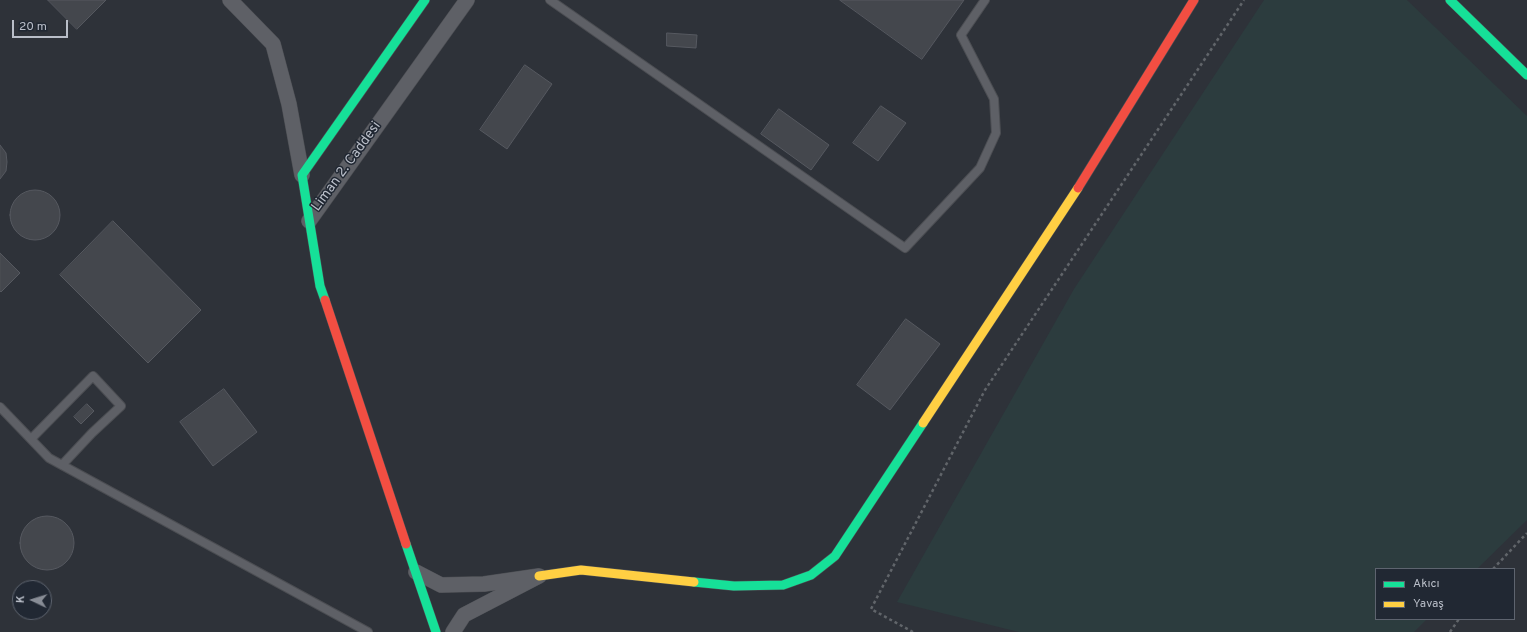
<!DOCTYPE html>
<meta charset="utf-8">
<style>
body{margin:0}
#map{position:relative;width:1527px;height:632px;overflow:hidden;background:#2e3239;font-family:Overpass,sans-serif}
canvas{display:block}
.legend{position:absolute;left:1375px;top:568px;width:140px;height:52px;box-sizing:border-box;background:#212833;border:1px solid #5e646f;margin:0;padding:5px 7px;list-style:none;font-size:12px;color:#b9bec8}
.legend li{display:flex;align-items:center;gap:8px;height:20px}
.legend b{width:20px;border:1px solid #5e646f}
.north{position:absolute;left:12px;top:580px;width:40px;height:40px;box-sizing:border-box;background:#212833;border:1px solid #5e646f;border-radius:50%;rotate:274deg;font-size:11px;font-weight:700;line-height:16px;text-align:center;color:#b9bec8}
.north::after{content:'';display:block;margin:auto;width:14px;height:18px;background:#888d96;clip-path:polygon(50% 0,100% 100%,50% 72%,0 100%)}
.scale{position:absolute;left:12px;top:20px;width:56px;height:18px;box-sizing:border-box;border:2px solid #b9bec8;border-top:0;padding-left:5px;font-size:12px;line-height:14px;white-space:nowrap;color:#b9bec8;-webkit-text-stroke:3px #212833;paint-order:stroke}
</style>
<div id="map">
<canvas width="1527" height="632"></canvas>
<ul class="legend">
<li><b style="height:5px;background:#16e098"></b>Akıcı</li>
<li><b style="height:5px;background:#ffcf43"></b>Yavaş</li>
</ul>
<div class="north">K</div>
<div class="scale">20 m</div>
</div>
<script>
const ctx = document.querySelector('canvas').getContext('2d');
ctx.lineJoin = 'round';
function paint(path, color) {
  ctx.fillStyle = color;
  ctx.fill(path, 'evenodd');
}
function strokePath(path, color, width, dash) {
  ctx.strokeStyle = color;
  ctx.lineWidth = width;
  ctx.lineCap = dash ? 'butt' : 'round';
  ctx.setLineDash(dash || []);
  ctx.stroke(path);
}
function label(font, color, halo, rows, align = 'center') {
  ctx.font = font + ' Overpass,sans-serif';
  ctx.lineWidth = 3;
  ctx.setLineDash([]);
  ctx.textBaseline = 'middle';
  ctx.strokeStyle = halo;
  ctx.fillStyle = color;
  for (const [text, x, y, turn = 0] of rows) {
    ctx.save();
    ctx.translate(x, y);
    ctx.rotate((+turn || 0) * Math.PI / 180);
    ctx.textAlign = isNaN(turn) ? turn : align;
    if (halo) ctx.strokeText(text, 0, 0);
    ctx.fillText(text, 0, 0);
    ctx.restore();
  }
}
paint(new Path2D(`
 M1264,0H1407L1527,116V520L1477,569H1376V619H1427L1414,632H1019L897,602L1074,289Z`), '#2c3c3e');
const building = new Path2D(`
 M48,0H106L77,29Z
 M840,0H964L922,59Z
 M667,33L697,35L696,48L667,46Z
 M525,65L552,84L507,149L480,130Z
 M881,106L906,123L878,161L853,143Z
 M779,109L829,145L811,170L761,134Z
 M0,145L6,153L7,162L6,171L0,179Z
 M10 215a25 25 0 1 1 50 0a25 25 0 1 1-50 0Z
 M113,221L201,310L148,363L60,275Z
 M0,253L20,273L1,292L0,291Z
 M906,319L940,344L890,410L857,385Z
 M224,389L257,432L213,466L180,422Z
 M87,404L94,411L81,424L74,417Z
 M20 543a27 27 0 1 1 54 0a27 27 0 1 1-54 0Z`);
paint(building, '#44474d');
strokePath(building, '#565960', 1);
const lane = new Path2D(`
 M550,0L905,248L980,168L996,133L994,99L961,35L985,0
 M0,407L49,458L368,632
 M31,439L93,376L121,406L92,433L62,465`);
const street = new Path2D(`
 M230,0L273,44L289,104L302,175
 M309,221L467,0
 M416,572L441,585L484,584L539,576L464,615L453,632`);
const fast = new Path2D(`
 M1450,0L1527,75
 M325,300L320,286L302,175L425,0
 M406,544L436,632
 M694,582L734,586L783,585L811,575L835,556L923,423`);
const slow = new Path2D(`
 M923,423L1078,188
 M539,576L581,570L694,582`);
const jam = new Path2D(`
 M1078,188L1194,0
 M325,300L406,544`);
strokePath(lane, '#4c4e53', 10);
strokePath(street, '#4c4e53', 16);
strokePath(fast, '#4c4e53', 10);
strokePath(slow, '#4c4e53', 10);
strokePath(jam, '#4c4e53', 10);
strokePath(new Path2D(`
 M1493,569L1527,533
 M913,632L871,609L985,390L1244,0
 M1450,632L1459,619`), '#61656a', 2.5, [3, 3]);
strokePath(lane, '#5e6066', 8);
strokePath(street, '#5e6066', 15);
strokePath(fast, '#16e098', 9);
strokePath(slow, '#ffcf43', 9);
strokePath(jam, '#f24e42', 9);
label('14px', '#b9bec8', '#212833', [
 ["Liman 2. Caddesi",347,167,-54]
]);
</script>
